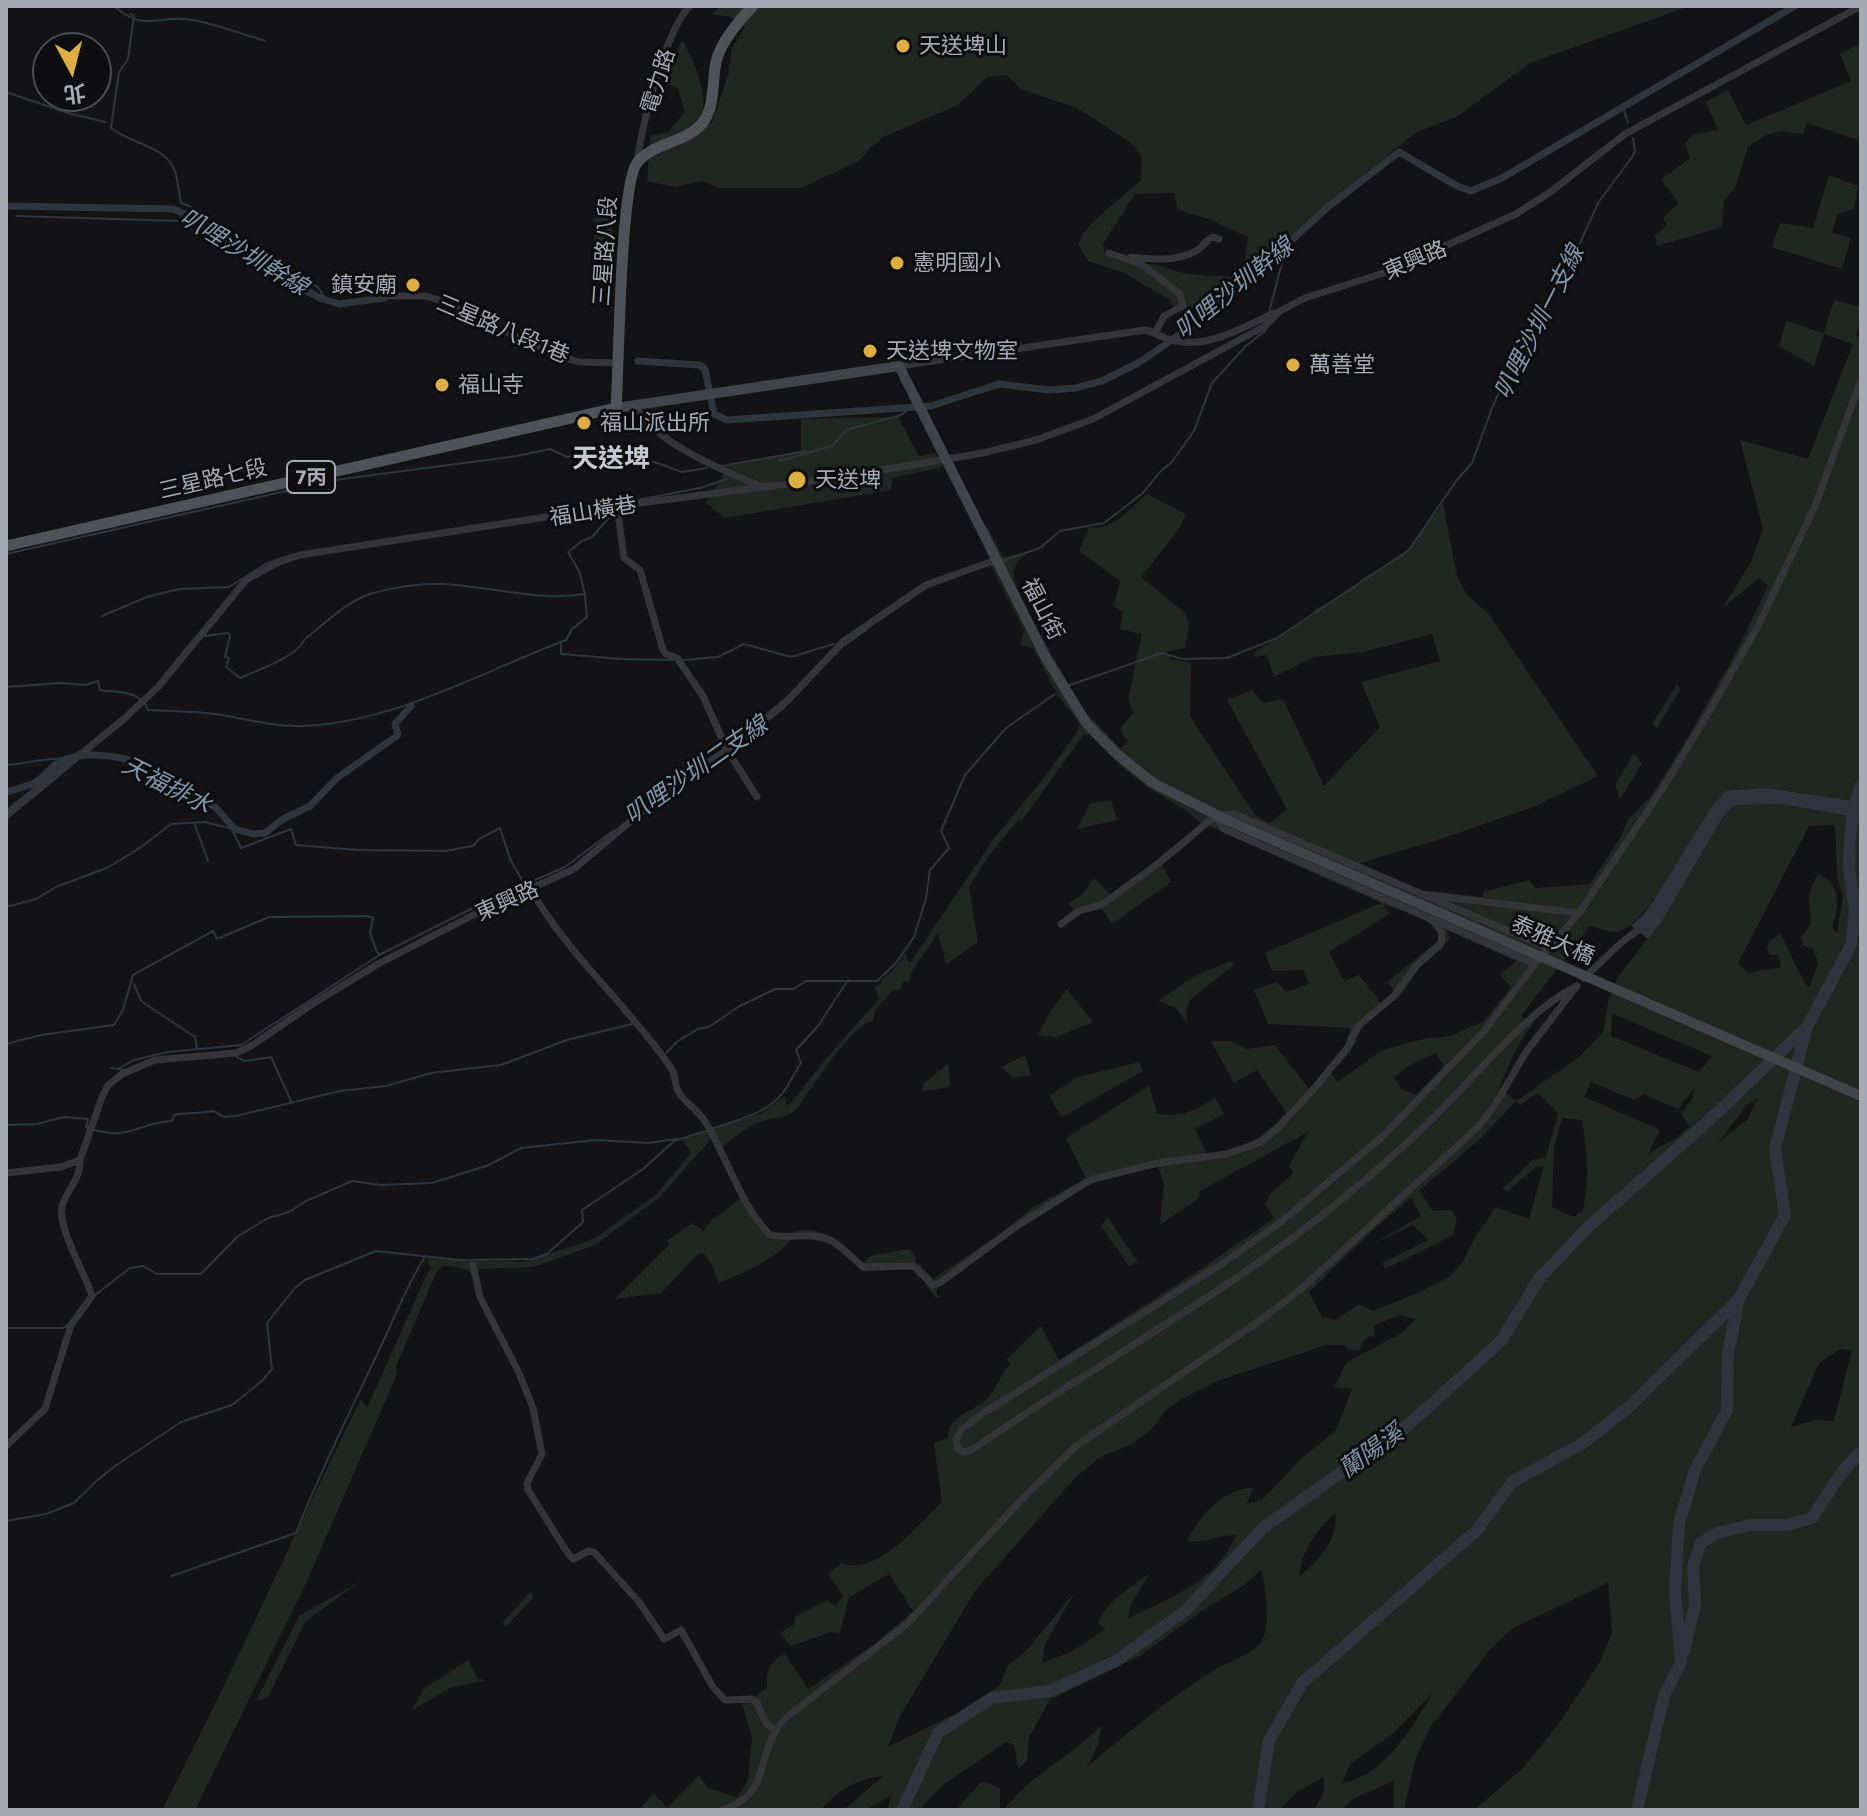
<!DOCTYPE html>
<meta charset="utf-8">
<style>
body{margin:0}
#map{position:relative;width:1867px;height:1816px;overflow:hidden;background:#131315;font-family:Commissioner,"Noto Sans TC",sans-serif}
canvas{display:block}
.frame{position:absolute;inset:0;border:8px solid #a6aab3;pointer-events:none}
.north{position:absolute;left:32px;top:32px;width:80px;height:80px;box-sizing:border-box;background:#0e0e10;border:2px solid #4b4c51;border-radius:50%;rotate:173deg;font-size:22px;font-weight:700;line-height:32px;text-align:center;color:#a6aab3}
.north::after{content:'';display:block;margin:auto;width:28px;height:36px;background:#ddae43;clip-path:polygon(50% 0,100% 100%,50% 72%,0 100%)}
</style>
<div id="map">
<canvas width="1867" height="1816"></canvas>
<div class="frame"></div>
<div class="north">北</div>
</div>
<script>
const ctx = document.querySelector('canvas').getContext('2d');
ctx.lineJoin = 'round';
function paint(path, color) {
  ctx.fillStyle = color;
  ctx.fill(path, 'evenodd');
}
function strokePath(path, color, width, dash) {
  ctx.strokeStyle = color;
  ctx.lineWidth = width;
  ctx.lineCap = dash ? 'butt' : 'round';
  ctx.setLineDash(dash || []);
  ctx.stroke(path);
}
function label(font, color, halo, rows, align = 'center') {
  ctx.font = font + ' Commissioner,"Noto Sans TC",sans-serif';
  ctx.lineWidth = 6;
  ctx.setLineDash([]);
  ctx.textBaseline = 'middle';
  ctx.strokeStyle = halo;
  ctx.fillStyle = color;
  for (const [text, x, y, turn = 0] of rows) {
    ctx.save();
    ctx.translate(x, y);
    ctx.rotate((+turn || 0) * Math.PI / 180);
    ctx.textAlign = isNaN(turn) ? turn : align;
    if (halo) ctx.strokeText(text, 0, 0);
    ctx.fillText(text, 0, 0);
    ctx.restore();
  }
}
paint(new Path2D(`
 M720,6H1690L1530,63L1458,116L1415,133L1202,310L1172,306L1171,300L1122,272L1088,261L1078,244L1084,232L1094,221L1141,180L1142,157L1130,142L1077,108L1021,89L1007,75L987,77L958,105L885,136L870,148L859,161L801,188H719L703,181L675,187L647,181L650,136L668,132L685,112L678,89L664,82L682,40C697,65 706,91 703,121L712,123L728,75L732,48L745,27L728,16L711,15ZM1174,193L1177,208C1186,214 1194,214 1203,217C1218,222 1233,231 1248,237L1242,278L1186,274L1157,265L1117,260L1105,254L1103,244L1135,194Z
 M1861,43V141L1807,123L1803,134L1781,131L1766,135L1748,147L1735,188L1724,199L1722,227L1657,246L1655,235L1667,225L1663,218L1679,203L1661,180L1690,158L1685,143L1694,134L1718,130L1706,102L1728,90L1746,125L1851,81L1840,54Z
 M1829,175L1858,186L1854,209L1837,214L1832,233L1851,238L1842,269L1772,247L1780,223L1813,228Z
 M595,214L613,215L612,254L593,253Z
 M1834,300L1861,307V319L1856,335L1861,339V802L1767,788L1712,806C1698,833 1647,923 1620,931C1611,934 1599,928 1590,926L1521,1016L1533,1023L1516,1049L1499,1088L1516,1101L1578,1058L1603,1032L1609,999L1618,977L1664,918L1724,815L1735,805L1781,804L1861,818V1810H1474L1523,1768L1557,1726L1601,1660L1612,1632L1608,1583L1515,1627L1493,1646L1429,1729L1415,1761L1404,1810H1394V1780C1377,1791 1354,1793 1342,1810H1314L1324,1792V1777L1297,1792L1279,1810H1004C1030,1775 1070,1757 1101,1726L1098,1745L1087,1767C1127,1733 1170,1698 1214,1670C1228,1661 1251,1656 1261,1642C1271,1629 1266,1585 1261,1570L1243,1586L1203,1610L1141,1655L1050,1700L1029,1737L1027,1761L1018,1769L1014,1745L1006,1742L944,1784L919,1810H887L892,1795L865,1810H844L883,1776C857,1779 837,1790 821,1810H639L654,1793L667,1808L699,1775L707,1787L737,1798L748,1780L752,1737L741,1699H752L767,1687C766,1671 770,1661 785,1654L808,1689L876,1643L913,1611L889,1574L849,1597L840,1633L831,1632L791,1646L780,1633L794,1625L795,1617L827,1600L835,1606L843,1596L828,1574L841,1563C877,1578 920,1522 942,1502L934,1443L948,1438C947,1414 974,1413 988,1398C997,1388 1000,1374 1010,1365L1007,1359L1037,1329L1041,1326L1059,1360L1201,1269L1274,1218L1265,1204L1271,1193L1294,1173L1289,1166L1308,1132L1200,1191L1199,1198L1160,1225L1164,1185L1158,1166L1099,1181L1070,1195L1019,1226L939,1286L936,1292L941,1299L934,1296L916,1270L907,1268L864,1272C833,1246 834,1239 791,1239C773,1262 746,1271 719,1283L711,1263L703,1253L698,1254L661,1293L615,1299L669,1245L667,1241L692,1223L703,1231L711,1221L740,1199L711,1139L659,1198L595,1245L534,1267L480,1269L476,1279C468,1266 456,1267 442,1266L436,1273L396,1366L397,1374L307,1581L195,1810H162C232,1675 293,1535 361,1399L367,1408L427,1274L431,1268L426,1258L523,1262L585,1242L595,1238L656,1195L691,1153L682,1140L762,1113L785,1096L786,1106L791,1103L828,1056L879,999L875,987L881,984V980L893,970L905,953L910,963L993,840L1047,774L1077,732L1080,724L1057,694L1033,648L1020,645L1024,631L991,566L988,559L990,558L978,531L987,526L1003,557L1033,551C1006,564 1013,578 1022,602L1082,709L1120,748L1128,742L1120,729L1133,713L1128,699L1142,634L1120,629L1123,612L1114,606L1120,581L1079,551L1089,527C1112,532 1130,508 1147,494L1186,514L1179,529L1141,577L1185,613L1189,624L1185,648L1166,652L1171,659L1191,663L1190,716L1255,815L1270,823L1287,809L1227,700L1252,690L1263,703L1283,699L1324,786L1380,727L1361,682L1440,661L1432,634L1363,652L1313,657L1274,677L1267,655L1254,657L1255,652L1316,614L1314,610L1342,595L1368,575L1394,561L1408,549L1443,504L1457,576L1467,595L1488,613L1598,776L1533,807L1441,839L1360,863L1419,890L1483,897V892L1529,880L1535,888L1590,884L1621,837L1628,820L1651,796L1682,747L1733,658L1768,586L1759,578L1722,609L1751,562L1763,529L1740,440L1808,459L1853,344L1824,334L1814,366L1779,346L1786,321L1824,333ZM1084,734L1089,735C1108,754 1126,772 1148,787C1166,799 1185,808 1201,823L1159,860L1110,894L1094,878L1083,894L1068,904L1078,914L1102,909L1112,924L1171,882L1162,865L1209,826L1381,903L1265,953L1272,971L1303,970L1309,984L1286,992L1277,982L1254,990L1268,1024L1350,1028L1345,1046L1309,1089L1275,1045L1247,1049L1231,1041H1211L1234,1083L1257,1070L1286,1112C1265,1137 1240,1152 1207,1154L1195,1129L1224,1114L1215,1097C1200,1109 1176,1120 1157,1113L1149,1086L1066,1138L1086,1178L1032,1208L997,1236L933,1279L920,1264L915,1263L916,1258L909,1249L872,1255L863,1263C844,1247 826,1226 798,1231C791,1232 782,1236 774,1233C757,1226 731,1165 722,1147C733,1139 746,1127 759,1122C772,1117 790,1119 799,1106C813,1087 851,1024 873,1021L875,1011L893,990H899L904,981L909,982L912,971L938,933L946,964L978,942L969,887L990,854L1019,819L1022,820L1025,816ZM1835,825L1837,877L1843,897L1837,934L1832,927C1840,907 1841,883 1818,874C1814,882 1809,891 1809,900C1810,920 1816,920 1801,937L1804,946L1813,949L1818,963L1809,988C1796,972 1791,951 1780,934L1769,941L1767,950L1770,955H1779L1781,967L1748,973L1738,963L1809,826ZM1383,904C1402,912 1434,917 1440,939L1387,982L1395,992L1381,1003L1359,975L1344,981L1329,952L1389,914ZM1447,930L1516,961L1500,975L1511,987L1484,1021L1451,1036L1424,1039L1382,1050L1338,1082L1331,1072L1351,1051L1363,1025L1402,994L1419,968L1450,939ZM1612,1014H1613L1712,1056L1699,1072L1611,1036ZM1436,1053L1444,1066L1416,1095L1401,1089L1394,1077L1410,1065ZM1591,1082L1634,1100L1644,1094L1678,1109L1694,1088L1693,1098L1681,1114L1690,1126L1677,1137L1648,1154L1660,1130L1584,1097ZM1538,1093L1558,1113L1546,1157L1532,1160L1503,1188L1507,1192L1536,1167L1544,1166L1529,1219L1496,1207L1474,1239L1462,1263L1449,1277L1418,1293L1373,1311L1359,1304L1335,1320L1322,1317L1309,1292L1370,1233L1411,1198L1421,1216L1373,1244L1413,1225L1429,1240L1382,1263L1385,1269L1453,1235L1457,1219L1452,1210L1433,1211L1419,1191L1482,1137L1516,1101L1520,1105ZM1758,1098L1748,1119L1718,1143L1747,1105ZM1562,1118L1582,1120C1587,1156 1590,1175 1583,1211L1573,1217L1552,1207L1554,1148ZM1400,1315L1416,1319L1400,1334L1347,1362L1334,1387L1352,1389L1336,1430L1300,1460L1262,1500L1247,1504L1253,1488C1223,1488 1199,1517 1187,1541C1204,1544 1219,1535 1236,1535C1217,1582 1169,1598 1127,1619L1132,1602L1150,1573C1132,1587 1106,1601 1098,1623L1105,1629L1073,1651L1042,1663L1045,1644L1075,1592L1024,1653L1008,1665L1000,1685L959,1712L888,1747L900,1716L975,1591L1075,1478L1100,1457L1130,1445L1153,1428L1166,1410L1181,1399L1220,1380L1326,1345H1344L1349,1350H1360L1365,1339L1370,1336L1375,1337L1373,1326ZM1840,1349L1852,1350L1834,1421L1815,1420L1791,1427L1819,1363ZM1335,1513C1340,1537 1318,1562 1300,1576C1299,1553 1319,1528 1335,1513ZM1432,1694C1413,1727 1382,1778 1342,1783L1350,1764L1391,1735Z
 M898,417L919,456L936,453L943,467L892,478L891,490L725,518L706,503L728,466L801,451V419Z
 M1677,684L1680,690L1657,728L1652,724Z
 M1634,753L1642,764L1620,799L1615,785Z
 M1111,800L1117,820L1077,829L1090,804Z
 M1231,961L1234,965L1190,1000L1186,1011L1187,1023L1176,1008L1158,1001L1193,977Z
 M1067,989L1093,1022L1056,1037L1038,1035L1050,1012Z
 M1025,1055L1031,1075L1013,1078L1002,1067Z
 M1139,1062L1143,1071L1062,1117L1049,1096L1078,1077Z
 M948,1064L950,1087L922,1091L923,1084Z
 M1108,1218L1138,1262L1129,1266L1101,1226Z
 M361,1581L305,1622L268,1697L256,1701L299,1616Z
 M530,1592L534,1597L506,1627L503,1622Z
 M468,1660L478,1679L486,1680L450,1688L411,1711L424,1689Z
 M981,1782L989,1783L1000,1788V1810H956Z`), '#202721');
paint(new Path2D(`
 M1767,788L1861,802V818L1781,804L1735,805L1724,815L1664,918L1648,939L1631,926L1643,915L1654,900L1712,806L1726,791Z`), '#2e353c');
strokePath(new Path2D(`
 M114,6C147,35 161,12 198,21C221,26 243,34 265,41
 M130,14L134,15L128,59L119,72L111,128C129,143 166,146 175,171C178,181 179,193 181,203L194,208L270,262L318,287L323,295L322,298
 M6,92L68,113L105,122
 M1623,108L1628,123
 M16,216L179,221L182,216L268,274L321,301
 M1269,312L1287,244
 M779,461L832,446L846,430L901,415L911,408
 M722,466L806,451
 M637,500L700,488L727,479
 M6,554L335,480L517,456L550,449L567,457L612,447L682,472L707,468
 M1002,561L1040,548L1060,531L1104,523L1143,493L1160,472L1171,463L1194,431L1212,383L1246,346L1266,330
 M102,616L147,597L179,589L229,587L267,563L291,555
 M205,636L228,633L230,636L225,657L229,658L226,667L240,678C256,671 298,656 304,640C324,624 346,602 370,594C396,586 429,582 456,585C500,589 541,601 585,594L579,571L568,552L582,541L592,537L614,512
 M561,644V654L621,659L672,660
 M845,645L866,630
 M683,660L718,657L744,644L791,657L834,644
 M1070,685L1162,653L1182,659L1227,658L1277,638L1409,550L1456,481L1472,463L1492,408L1515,357L1567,272L1598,203L1632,157L1635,151L1633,138
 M6,687L61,683L85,685L98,681L100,690C118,693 141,690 148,710C170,711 194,711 215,714C244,718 271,727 300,726C392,724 481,672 566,640L572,629L587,617L585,595
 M765,723L785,707
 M6,765C27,764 45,757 66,759
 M6,811L79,751
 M195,825L208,861
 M6,907L36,899L56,887L109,867L141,847L171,824L206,822L232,829L241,848L291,829L296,845L358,850L445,851L473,846L479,839L500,828L510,859L533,899
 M134,984L141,1001L195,1037L197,1048
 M6,1044L41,1035L114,1025L123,1010L133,975L213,931L217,939L269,917L367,916L373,918L370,933L377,952L379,954
 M666,1053L678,1041L698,1029L709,1027L738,1007L775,989H794L806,981H877L895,964L914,937L926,898L930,870L949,848L941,831L965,775L1006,728L1055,694
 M237,1057L245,1061L271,1057L292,1103
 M111,1068L125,1070
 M118,1069L134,1060L167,1052L241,1045L381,954L493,898L565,867L614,830
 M6,1125L37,1124L64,1117L88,1119L86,1127C129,1143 136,1123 172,1121L174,1115C188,1112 200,1114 214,1111L224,1117L236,1116L340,1091L386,1086L431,1073L501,1065L567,1040L632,1024
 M712,1129C735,1120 764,1115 781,1095C788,1087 794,1073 801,1063L796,1050L818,1026L848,980
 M94,1296L130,1268L143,1266L157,1274H201L237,1237L268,1218L289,1212L306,1201L352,1181L381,1185L432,1183L489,1165L521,1148L596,1140L648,1143L677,1139
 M6,1328H63L69,1324
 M6,1521L46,1514L74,1503L95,1482L115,1466L181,1422L232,1405L263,1380L272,1369L267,1323L295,1288L305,1280L376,1251L460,1260L533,1259L547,1254L583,1222L582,1210L643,1169L674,1141L706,1131
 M171,1576L296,1533C321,1469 352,1408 381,1346C395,1317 407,1284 425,1257`), '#2e353c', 2);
strokePath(new Path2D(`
 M6,206L173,209L195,218L250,258L320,298L339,304L385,298
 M638,361L700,365L705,369L714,414L727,420L931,406L999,384L1049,390L1076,388L1102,381L1140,362L1190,327L1254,275L1328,207L1399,152L1457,186L1471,191L1502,178L1795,6
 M6,792C15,789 27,787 36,782C45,777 50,766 60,762C82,750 111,755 134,761L215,807L235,829L253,834L265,833L283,819L310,806L337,778L398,735L395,724L411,706`), '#2e353c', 7);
strokePath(new Path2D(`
 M1684,1651L1695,1605L1693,1566L1701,1543L1717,1533L1750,1525H1787L1812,1518L1840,1475L1858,1454H1861
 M902,1810L938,1733L992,1698L1050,1691L1116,1661L1185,1611L1264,1527L1407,1426L1501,1341L1539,1279L1587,1228L1705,1124L1807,1027L1851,945L1855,911L1849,868L1850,838L1854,808L1861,785
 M1258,1810L1269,1741L1302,1683L1477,1530L1512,1482L1583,1443L1629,1407L1739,1299
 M1637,1810L1664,1696L1681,1662L1675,1592L1679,1524L1695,1470L1727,1410L1728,1353L1739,1299L1785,1215L1775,1149L1806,1030`), '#2e353c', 12);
strokePath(new Path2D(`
 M637,162C642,126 665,30 690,6
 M1109,253L1141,264L1180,294L1183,306L1164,316L1155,333
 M1131,257C1152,259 1174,262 1194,252C1203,248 1205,240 1213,237L1219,239
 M387,296H425L439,300L554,355L579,362L619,363
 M899,366L1145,330C1156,333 1164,339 1175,341C1209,348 1244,327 1274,313
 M635,405C651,441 724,471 760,486
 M617,506L624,558L640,570L663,650L666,654L677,658L703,696L727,750L757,797
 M1221,815L1235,814L1548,948
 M6,816L126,717L158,687L246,580L277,563L300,555L617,506L840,477L983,453L1036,440L1093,419L1265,326L1280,311L1305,298L1387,272L1516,214L1549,193L1625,134L1861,6
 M1215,816L1224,829L1535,964
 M531,890C569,956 628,1005 671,1068C676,1075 674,1083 678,1091C684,1103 699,1110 706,1123C728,1159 739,1202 769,1234C786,1240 803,1233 821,1237C837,1240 851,1257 863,1267L913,1266L933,1285L940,1283L1014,1228L1090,1180L1158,1163L1227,1154L1261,1142L1278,1128L1318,1084L1348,1047L1358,1026L1393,997L1417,965L1441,944L1442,932L1432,919
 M1428,895L1579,913
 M1061,924L1079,911L1103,904L1160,862L1215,816
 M1584,978L1623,941L1637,931
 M1577,986C1530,1009 1480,1071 1443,1108C1415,1137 1384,1164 1353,1190C1235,1290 1098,1362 972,1450L964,1452L958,1449L956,1439L962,1429L985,1412L1223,1263L1281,1222L1384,1135L1484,1031L1535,964L1579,913L1663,788L1709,712L1758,626L1815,506L1861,380
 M6,1173L61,1167L80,1160L102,1097L108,1085L122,1074L155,1060L236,1053L251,1046L314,1003L378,964L483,910L574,869L670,788L727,750L788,700L844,641L926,585L996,560
 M473,1265L480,1297L519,1373L533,1408L542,1454L527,1483L528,1490L567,1552L573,1559L589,1551L594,1552L639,1602L664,1639L681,1630L713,1687L725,1700L752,1699L757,1703L766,1723L775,1730
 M6,1446L45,1409L71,1325L92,1296C85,1273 57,1227 62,1206C67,1189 81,1179 80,1160
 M723,1810C770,1793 755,1766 776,1730C778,1725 784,1720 788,1716L907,1624L1021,1500L1076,1446L1262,1319L1301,1289L1479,1126L1495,1105L1526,1052L1576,987`), '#353539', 7);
strokePath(new Path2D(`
 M616,408L899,366L1045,656L1087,724L1117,754L1153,783L1229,821`), '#434449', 10);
strokePath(new Path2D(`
 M6,546L616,408C619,368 620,185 637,163C654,140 693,144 707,116C715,99 712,80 716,62C721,41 739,21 753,6`), '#515258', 11);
strokePath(new Path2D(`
 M1229,821L1861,1096`), '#434449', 10);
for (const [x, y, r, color] of [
 [903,46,8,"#ddae43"],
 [897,263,8,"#ddae43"],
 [413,285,8,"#ddae43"],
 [870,351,8,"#ddae43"],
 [1293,365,8,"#ddae43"],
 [442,385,8,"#ddae43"],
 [584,423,8,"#ddae43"],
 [797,480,10,"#ddae43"]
]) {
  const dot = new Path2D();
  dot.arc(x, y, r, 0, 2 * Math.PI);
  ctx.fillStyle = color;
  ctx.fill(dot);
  strokePath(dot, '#0e0e10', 3);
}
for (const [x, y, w] of [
 [311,477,48]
]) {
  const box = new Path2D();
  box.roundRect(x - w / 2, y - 16, w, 32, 6);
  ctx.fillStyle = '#0e0e10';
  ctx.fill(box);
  strokePath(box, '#a6aab3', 2);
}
label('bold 20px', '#a6aab3', null, [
 ["7丙",311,477]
]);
label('22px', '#a6aab3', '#0e0e10', [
 ["天送埤山",919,46],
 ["憲明國小",913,263],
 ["鎮安廟",397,285,"right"],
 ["天送埤文物室",886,351],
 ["萬善堂",1309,365],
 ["福山寺",458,385],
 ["福山派出所",600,423],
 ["天送埤",815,480]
], 'left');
label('22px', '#a6aab3', '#0e0e10', [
 ["電力路",658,81,-73],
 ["三星路八段",605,251,-86],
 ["東興路",1415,260,-23],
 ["三星路八段1巷",503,329,23],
 ["三星路七段",213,479,-13],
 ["福山橫巷",593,511,-9],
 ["福山街",1043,609,63],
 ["東興路",507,901,-24],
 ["泰雅大橋",1553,940,24]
]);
label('italic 24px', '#8196ab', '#0e0e10', [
 ["叭哩沙圳幹線",244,252,31],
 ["叭哩沙圳幹線",1234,288,-39],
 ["叭哩沙圳一支線",1539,322,-63],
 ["叭哩沙圳二支線",696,770,-35],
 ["天福排水",167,785,27],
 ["蘭陽溪",1371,1451,-36]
]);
label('bold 26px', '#c7c9d0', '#0e0e10', [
 ["天送埤",611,458]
]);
</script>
